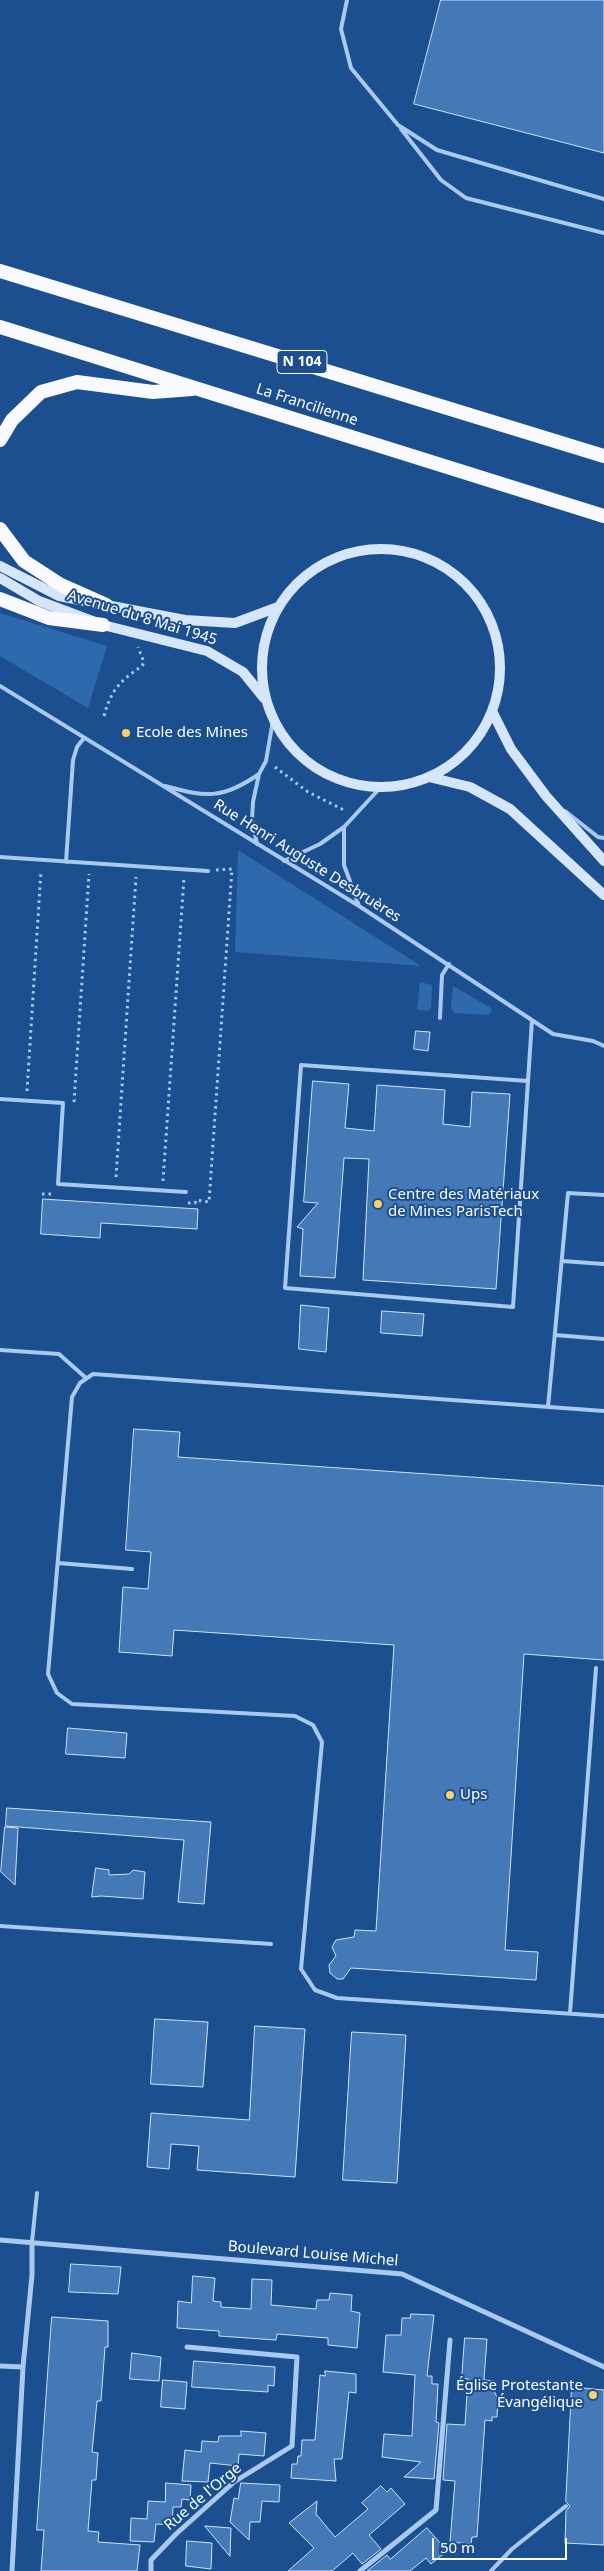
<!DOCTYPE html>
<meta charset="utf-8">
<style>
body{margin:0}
#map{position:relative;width:604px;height:2571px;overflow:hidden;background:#1b4f8f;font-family:"Noto Sans",sans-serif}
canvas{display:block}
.scale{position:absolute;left:432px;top:2538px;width:135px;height:22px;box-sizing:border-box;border:2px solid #fff;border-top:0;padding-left:6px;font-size:15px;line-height:18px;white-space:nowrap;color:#fff;-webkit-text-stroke:4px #1b4f8f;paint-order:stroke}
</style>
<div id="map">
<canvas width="604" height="2571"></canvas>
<div class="scale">50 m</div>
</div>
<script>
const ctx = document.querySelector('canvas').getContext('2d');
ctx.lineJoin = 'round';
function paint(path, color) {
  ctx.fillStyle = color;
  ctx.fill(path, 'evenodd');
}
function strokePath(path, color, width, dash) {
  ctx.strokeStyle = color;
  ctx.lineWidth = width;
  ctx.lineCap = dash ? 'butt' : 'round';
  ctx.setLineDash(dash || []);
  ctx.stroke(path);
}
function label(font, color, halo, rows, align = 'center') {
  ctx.font = font + ' "Noto Sans",sans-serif';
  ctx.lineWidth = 4;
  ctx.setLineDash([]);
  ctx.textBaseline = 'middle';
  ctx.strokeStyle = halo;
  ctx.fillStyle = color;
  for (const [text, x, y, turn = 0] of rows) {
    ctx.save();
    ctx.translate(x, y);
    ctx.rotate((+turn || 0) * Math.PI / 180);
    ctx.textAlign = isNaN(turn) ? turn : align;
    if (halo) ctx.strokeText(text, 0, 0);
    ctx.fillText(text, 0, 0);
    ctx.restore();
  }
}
paint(new Path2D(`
 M0,613L107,646L88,708L0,656Z
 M238,850L421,966L235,952Z
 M420,982L432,985L431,1008L428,1011L417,1010Z
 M453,986L491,1008L492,1012L488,1015L454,1013L451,1008Z`), '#2e69ad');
const building = new Path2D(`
 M441,0H604V153L414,104Z
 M416,1031L430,1032L428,1051L414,1049Z
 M313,1081L349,1084L345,1128L374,1131L377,1085L445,1090L443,1124L470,1127L472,1092L510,1094L496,1289L363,1280L369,1159L344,1158L335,1278L300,1276L303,1229L297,1227L318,1203L304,1202Z
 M43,1199L198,1209L197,1229L101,1223L100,1238L41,1234Z
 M301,1305L329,1308L326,1352L299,1349Z
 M382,1311L424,1314L422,1336L381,1333Z
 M134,1429L180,1432L178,1457L604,1486V1660L524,1654L505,1950L538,1952L536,1980L351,1968L343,1979H337L330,1973L329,1965L336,1956L332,1947L336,1940L354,1937L355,1930L376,1931L394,1645L174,1630L172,1656L119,1652L123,1587L148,1589L151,1552L126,1550Z
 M68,1728L127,1733L125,1758L66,1754Z
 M7,1808L211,1822L204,1904L178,1902L184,1840L6,1826Z
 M5,1827L18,1828L15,1885L1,1872Z
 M96,1868L109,1870V1875L129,1874L133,1870L145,1872L143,1899L101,1896L92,1897Z
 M155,2019L208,2022L203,2087L151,2084Z
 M255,2026L305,2029L295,2177L197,2170L199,2146L171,2144L169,2169L147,2167L151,2113L249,2120Z
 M352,2032L406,2035L397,2183L343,2180Z
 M71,2264L121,2267L118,2294L69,2292Z
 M193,2276L215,2278L213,2301L221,2302V2307L251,2309L252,2279L272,2280L271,2305L316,2309L317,2300H329L330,2293L352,2295L351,2311L360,2313L357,2348L328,2345V2338L277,2334L276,2340L219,2336V2331L177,2328L178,2301L191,2303Z
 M411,2314L434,2315L427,2376H432V2384H438L436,2422L439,2423L434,2479L404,2477L421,2462L382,2457L384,2434L412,2436L415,2375L383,2372L386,2335H401L402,2318H410Z
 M52,2317L108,2321V2347H105L101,2401H97L92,2452L98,2453L96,2480H92L88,2531L99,2532L98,2542L140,2545L137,2571H41L44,2530H37Z
 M465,2338L487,2339L484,2380L495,2381L494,2391L498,2399L497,2417H492V2421L485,2420L477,2537H472L471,2544L450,2542L455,2481L443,2480L447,2424L465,2425L468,2379L462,2378Z
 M132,2353L161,2357L159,2381L130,2379Z
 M194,2361L275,2367L274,2386L268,2385V2392L192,2387Z
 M325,2371L356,2374V2393L349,2392L342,2459H334L336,2481L291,2478L292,2464H297L298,2456H301L302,2440H315L320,2375L325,2376Z
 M163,2380L187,2382L185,2409L161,2407Z
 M572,2387L604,2390V2545L565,2543L566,2511L570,2506L566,2502Z
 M241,2431L266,2433L264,2456L239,2454L238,2466L210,2463L208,2482L182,2481L185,2450L201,2452L202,2441L218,2442L219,2436H241Z
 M166,2483L191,2485L190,2500L182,2499L181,2507H173L172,2525L156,2524L154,2542L130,2541L131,2518L147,2519L148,2501L165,2502Z
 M241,2483L280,2485L279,2502L262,2501L260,2522H250L249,2540L230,2522L234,2498L238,2499Z
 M381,2486L387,2492L391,2488L405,2504L369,2535L381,2549L362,2564L353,2553L332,2571H288L314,2548L289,2523L317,2501L316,2514L335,2537L368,2509L362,2503Z
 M205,2526L231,2528L230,2556Z
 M427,2528L447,2551L431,2564L426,2558L410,2571H367L387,2555L390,2559Z
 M187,2541L212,2543L211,2569L186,2566Z`);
paint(building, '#4478b7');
strokePath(building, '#cfe3fa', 1);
strokePath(new Path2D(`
 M104,716C111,690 120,681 142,666L144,662L138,647
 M275,767L308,792L346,811
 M27,1091L41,871
 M74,1102L89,874
 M116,1177L136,877
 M163,1181L184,878
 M42,1194H54
 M188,1203H195L196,1200L209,1202L232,869L216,870`), '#a9c9ee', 3, [2.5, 4]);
strokePath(new Path2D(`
 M347,0L341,29L351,68L398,125L437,150L604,199
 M401,129L441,180L466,198L604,233
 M0,686L359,906L553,1034L593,1041L604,1046
 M165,786C206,797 222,800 259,774
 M565,811L598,837L604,838
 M344,827V865L359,906
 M257,844L252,820L253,802L259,774L266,761L273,720
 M0,857L208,871
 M284,861L320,844L344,827L380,788
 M66,862L73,760L77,747L84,738
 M440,1018L442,975L449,964
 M528,1081L513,1307L285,1288L301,1065L528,1081L532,1020
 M0,1099L63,1103L58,1184L186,1192
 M562,1261L604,1264
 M555,1335L604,1339
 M0,1350L59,1354L86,1378
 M548,1407L568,1193L604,1195
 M604,1411L93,1374L80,1383L72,1397L48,1674L57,1693L72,1704L295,1716L313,1725L322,1742L301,1969L315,1990L337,1998L604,2016
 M58,1563L132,1569
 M0,1926L271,1944
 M570,2013L596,1668
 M32,2242L37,2193
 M491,2571L512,2549L566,2506`), '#a9c9ee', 4);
strokePath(new Path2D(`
 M0,2240L402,2274L604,2367
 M0,2366L23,2367
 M12,2571L23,2367L32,2275V2242
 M151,2571V2560L176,2534L234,2482L292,2446L297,2357L187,2347
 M360,2571L436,2510L450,2340`), '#a9c9ee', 5);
strokePath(new Path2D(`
 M262 668a119 119 0 1 1 238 0a119 119 0 1 1-238 0Z
 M0,566L59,596L185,620L235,623L278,607
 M0,578L39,601L103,625L207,651L243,672L264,698
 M492,711L511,749L546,796L604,861
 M429,777L470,787L510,809L604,895`), '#d6e6fa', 10);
strokePath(new Path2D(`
 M0,271L604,456
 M0,327L604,516
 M0,440L12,420L41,392L77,382L153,392L192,389
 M0,529L24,561L61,585L106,605
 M0,599L49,618L103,625`), '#f8faff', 14);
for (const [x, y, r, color] of [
 [126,733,5,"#ffd166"],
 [378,1204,5,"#ffd166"],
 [450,1795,5,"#ffd166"],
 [593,2395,5,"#ffd166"]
]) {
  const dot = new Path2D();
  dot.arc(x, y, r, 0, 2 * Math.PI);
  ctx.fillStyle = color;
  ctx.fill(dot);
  strokePath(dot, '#1b4f8f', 2);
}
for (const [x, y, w] of [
 [302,362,50]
]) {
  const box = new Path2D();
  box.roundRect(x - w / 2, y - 11.5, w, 23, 4);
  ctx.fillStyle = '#1b4f8f';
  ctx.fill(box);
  strokePath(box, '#fff', 1);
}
label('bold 14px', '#fff', null, [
 ["N 104",302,362]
]);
label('15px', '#fff', '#1b4f8f', [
 ["La Francilienne",307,405,18],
 ["Avenue du 8 Mai 1945",142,618,17],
 ["Rue Henri Auguste Desbruères",307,861,32],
 ["Boulevard Louise Michel",313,2254,5],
 ["Rue de l'Orge",203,2497,-40]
]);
label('15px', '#fff', '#1b4f8f', [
 ["Ecole des Mines",136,733],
 ["Centre des Matériaux",388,1195],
 ["de Mines ParisTech",388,1212],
 ["Ups",460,1795],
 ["Église Protestante",583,2386,"right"],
 ["Évangélique",583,2403,"right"]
], 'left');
</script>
